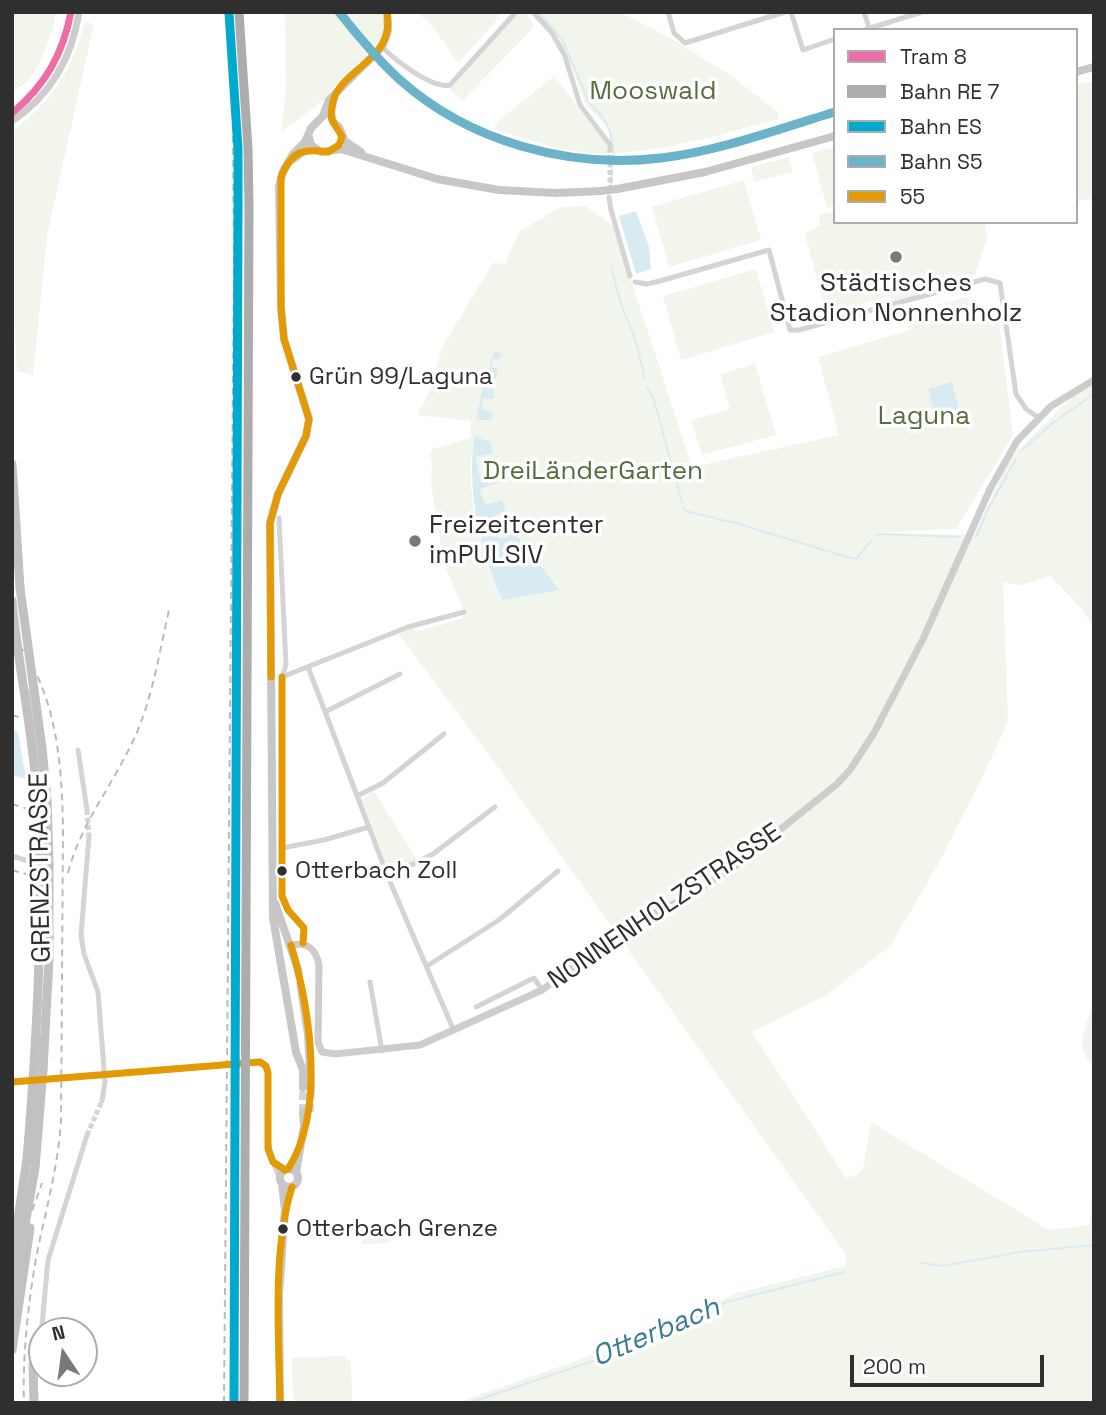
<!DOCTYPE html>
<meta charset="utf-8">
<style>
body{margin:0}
#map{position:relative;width:1106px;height:1415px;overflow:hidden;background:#fff;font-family:"Space Grotesk",sans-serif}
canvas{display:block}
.frame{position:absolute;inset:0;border:14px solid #2f2f2f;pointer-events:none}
.legend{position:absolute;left:833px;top:28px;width:245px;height:196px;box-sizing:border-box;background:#fff;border:2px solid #acacac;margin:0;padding:9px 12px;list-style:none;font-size:21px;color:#2f2f2f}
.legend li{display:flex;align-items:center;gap:14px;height:35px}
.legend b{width:35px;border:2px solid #acacac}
.north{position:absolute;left:28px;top:1317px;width:70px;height:70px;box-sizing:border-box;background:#fff;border:2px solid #acacac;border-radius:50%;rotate:347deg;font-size:19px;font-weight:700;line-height:28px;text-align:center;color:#2f2f2f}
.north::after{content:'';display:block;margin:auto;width:24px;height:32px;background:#787878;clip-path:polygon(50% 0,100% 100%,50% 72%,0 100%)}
.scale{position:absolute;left:850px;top:1355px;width:194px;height:32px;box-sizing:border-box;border:4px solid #2f2f2f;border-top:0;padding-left:9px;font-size:21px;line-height:24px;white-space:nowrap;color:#2f2f2f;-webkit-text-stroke:5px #fff;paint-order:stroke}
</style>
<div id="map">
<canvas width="1106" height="1415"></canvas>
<div class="frame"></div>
<ul class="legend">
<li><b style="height:9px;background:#ed6ea7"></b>Tram 8</li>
<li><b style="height:9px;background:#acacac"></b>Bahn RE 7</li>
<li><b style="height:9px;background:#00a9ce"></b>Bahn ES</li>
<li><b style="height:9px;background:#6ab3c9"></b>Bahn S5</li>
<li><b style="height:9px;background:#e39a05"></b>55</li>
</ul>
<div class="north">N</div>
<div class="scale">200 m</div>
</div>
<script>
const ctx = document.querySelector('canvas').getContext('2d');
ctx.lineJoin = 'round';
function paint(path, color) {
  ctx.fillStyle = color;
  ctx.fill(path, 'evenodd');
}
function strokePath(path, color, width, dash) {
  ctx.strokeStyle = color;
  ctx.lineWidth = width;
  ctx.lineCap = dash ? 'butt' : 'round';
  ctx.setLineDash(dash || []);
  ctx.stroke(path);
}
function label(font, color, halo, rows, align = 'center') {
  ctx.font = font + ' "Space Grotesk",sans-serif';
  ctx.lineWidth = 7;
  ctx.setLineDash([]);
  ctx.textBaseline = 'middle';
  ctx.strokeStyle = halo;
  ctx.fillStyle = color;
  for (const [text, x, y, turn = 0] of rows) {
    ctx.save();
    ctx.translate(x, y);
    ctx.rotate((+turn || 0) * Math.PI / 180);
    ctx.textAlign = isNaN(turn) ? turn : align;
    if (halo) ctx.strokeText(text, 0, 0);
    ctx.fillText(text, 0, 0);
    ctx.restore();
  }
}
paint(new Path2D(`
 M12,12H56C53,34 36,86 12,91Z
 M285,12H335L368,56L330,90L327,98L281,132L286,90Z
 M343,12H382C386,27 385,39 374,51Z
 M417,12H504L458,63L434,28Z
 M519,12H526L534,27L462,101L450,89Z
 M537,12H620L674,40L731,76L778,112L779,119C716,135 632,163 566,150C542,145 518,136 493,129L502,118L554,76L603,140L612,139L610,129L585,104L568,57Z
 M85,22L94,24L47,235L33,375L17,371L12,282V133C19,124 29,118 37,110C62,84 76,57 85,22Z
 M1094,81V212L1090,198L1076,202V85Z
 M835,147V205L827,208L812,153Z
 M789,157L793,172L754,182L751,167Z
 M744,180L761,240L669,267L652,207Z
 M585,206L613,225L692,467L839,435L818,357L910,330L909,323L917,310L966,297L998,314L1013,435L957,527L953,529L877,533L974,535L1010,458L1078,391L1094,384V508L1091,510L1094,525V629L1083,611L1051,576L1021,585L1003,582L1008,721L982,778L937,866L890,946L825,996L752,1032L846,1178L854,1176L863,1169L871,1122L1049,1230L1090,1225L1094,1165V1403H456L661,1331L734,1294L845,1266L847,1256L497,766L398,633L414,628L416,632L463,618L462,613L464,611L444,563L431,483L432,462L430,452L433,449L470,438L471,421L417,415L431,388L442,347L493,263L505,264L519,232L560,207ZM474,435L492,453L475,457L478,474L496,471L480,489L485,506L502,500L506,511L490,519L499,539L514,532L560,589L501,600C481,550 463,490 474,435Z
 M835,211V222H985L987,239L975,275L934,284L936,290L892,302L890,296L826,314L805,234L820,225L819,215Z
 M756,269L774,332L681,360L663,296Z
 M755,364L776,435L702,455L691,420L730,409L720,374Z
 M374,791L417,860L392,872L388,869L362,800Z
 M1094,1002V1065C1071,1050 1088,1022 1094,1002Z
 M362,1229H389V1243L362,1244Z
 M344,1356L351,1362L352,1403H293L292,1358Z`), '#f2f5ec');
paint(new Path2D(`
 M636,211L649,247L651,269L636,274L619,216Z
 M495,351L501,353L500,359H493L491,367L498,369L496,379L487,377L485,387L494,390L493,399L483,398L482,410L493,412L491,420H476L484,381Z
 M952,382L959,411L936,417L928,389Z
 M474,435L491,443L492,453L476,457L479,474L495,471L498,483L480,489L485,505L502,500L506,511L490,519L499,539L514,532L560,590L502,600C479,547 467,493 474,435Z
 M12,730L18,732L26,779L12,775Z`), '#d8ebf2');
strokePath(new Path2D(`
 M538,12L562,39L590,104L602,116L610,131L614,155
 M611,186L612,169
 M611,266L620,301L635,339L645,378
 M647,387L654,400L682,502
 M1022,450L1054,422L1094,394
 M683,507L686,511L739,524L850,558L856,559L872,540
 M875,536L880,534L960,537
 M976,537L987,511L1016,459
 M922,1263L943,1266L1020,1252L1094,1245
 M469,1403L649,1342L726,1302L845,1272`), '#d8ebf2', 2);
strokePath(new Path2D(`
 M610,190V145
 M87,810L89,836
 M240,1063L256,1061
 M189,1067L237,1063
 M128,1072L176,1068
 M45,1079L87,1076
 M87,1135L102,1101`), '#d5d5d5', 5, [5, 2.5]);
strokePath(new Path2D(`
 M298,969L301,988
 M303,1112V1088
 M310,1112L311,1089`), '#d5d5d5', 8, [8, 4]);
strokePath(new Path2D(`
 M533,12L552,33L565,56L580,105L610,145
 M668,12L674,33L685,43L785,12
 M791,12L803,50L835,39
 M864,12L869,28
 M864,30L922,12
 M382,47C395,60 432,89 450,85L516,12
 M609,197L611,210L630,276
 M635,282L647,284L660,281L769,250L790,330H799L985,279L1000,283L1016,394L1026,409L1039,418
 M279,518L286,665L282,677V896C285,919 312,918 303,943
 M308,667L388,877L454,1031
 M282,677L408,627L464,612
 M28,692C39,731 41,774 42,815C44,854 45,894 44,933
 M325,712L400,674
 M78,750L87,810
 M357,796L383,783L444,734
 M89,836L81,935L84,954L98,992L105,1082L102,1101
 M282,848L324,840L369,827
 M12,856L41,865
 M388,877L433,854L495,807
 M427,966L499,920L558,871
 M370,982L382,1051
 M476,1007L534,978L542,990
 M256,1061L263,1063L268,1071C268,1108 262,1144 280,1178
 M237,1063H240
 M176,1068L189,1067
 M38,1069L40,1037
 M87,1076L128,1072
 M12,1082L45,1079
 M273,1162L285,1170
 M41,1336L48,1260L87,1135`), '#d4d4d4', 5);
strokePath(new Path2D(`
 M12,121C51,95 72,58 79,12
 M291,945C307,942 315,948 319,964L318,1042L322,1052L335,1054L420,1045L542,990L624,929L691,895L736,865L837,784L850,770L874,733L923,639L990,489L1017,441L1051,406L1094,380`), '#cdcdcd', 7);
strokePath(new Path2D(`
 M1076,72L1094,67
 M334,97L331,112L333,122L339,127L345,141L361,152
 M309,137L311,145L321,152L341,149L437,179L499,190L556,193L601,191
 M292,160L303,152L314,148
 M617,189L705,172L835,136
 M275,903L298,969
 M301,988L308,1034L311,1089
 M303,1088V1070L296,1052L273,918L270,523L278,494L306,436L309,419L284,339L281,308L279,186L283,171L293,154L305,142L311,128L323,116L329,100L382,47L388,31L387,12
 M280 1178a9 9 0 1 1 18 0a9 9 0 1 1-18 0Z
 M296,1172L304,1126L303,1112
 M280,1403L279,1295L285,1210L282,1184`), '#c7c7c7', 8);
strokePath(new Path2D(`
 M12,464L20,588
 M43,1070L49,959V864
 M18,1219L27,1159
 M34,1403L33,1366L41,1336`), '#c1c1c1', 9);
strokePath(new Path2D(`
 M12,636C57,689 62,764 63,830L61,1122C58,1165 47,1206 38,1248C29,1295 22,1356 24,1403
 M12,715L22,718
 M12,804L31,810
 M12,870L33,876
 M68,873C80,825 112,786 133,741C152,701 159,654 169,610
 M12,1254L32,1211L42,1183
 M224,1403L234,259L232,12`), '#bbb', 2, [7, 5]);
strokePath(new Path2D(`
 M601,191L617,189`), '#c7c7c7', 8);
strokePath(new Path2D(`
 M20,588L42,748L47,799L49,864
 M12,601C18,666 33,731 37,797C44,917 37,1039 27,1159
 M12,1258L20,1214
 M12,1299L35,1168L43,1070
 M12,1350L30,1228`), '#c1c1c1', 9);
strokePath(new Path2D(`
 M271,677L270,523L278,494L306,436L309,419L284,339L281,308V177C292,151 302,148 328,152L339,145L342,137C339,130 333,124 331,117C331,116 332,108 332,106C338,67 396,63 387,12
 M282,677V896L288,910L304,928L303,943
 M12,1082L260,1062L266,1066L268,1073V1149L273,1162L285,1170
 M288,1169C326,1110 310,1010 291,945
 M280,1403C279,1335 272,1251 292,1187`), '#e39a05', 7);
strokePath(new Path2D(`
 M239,12L248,149L249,207L244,1403`), '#acacac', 9);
strokePath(new Path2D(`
 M229,13L238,149V207L234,1403`), '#00a9ce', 9);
strokePath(new Path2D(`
 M339,12C358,36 377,59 399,79C469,142 569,169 661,158C720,151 778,129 835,112`), '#6ab3c9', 9);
strokePath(new Path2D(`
 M12,113C45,86 63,54 71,12`), '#ed6ea7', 7);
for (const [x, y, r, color] of [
 [896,257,7,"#787878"],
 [296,377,6,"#2f2f2f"],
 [415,541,7,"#787878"],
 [282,871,6,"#2f2f2f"],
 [283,1229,6,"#2f2f2f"]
]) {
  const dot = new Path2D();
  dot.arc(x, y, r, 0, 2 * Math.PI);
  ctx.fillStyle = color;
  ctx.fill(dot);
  strokePath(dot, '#fff', 2.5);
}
label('24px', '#2f2f2f', '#fff', [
 ["Grün 99/Laguna",309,377],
 ["Otterbach Zoll",295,871],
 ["Otterbach Grenze",296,1229]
], 'left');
label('26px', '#586d3b', '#fff', [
 ["Mooswald",653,92],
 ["Laguna",924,417],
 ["DreiLänderGarten",593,472]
]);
label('26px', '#2f2f2f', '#fff', [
 ["Städtisches",896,284],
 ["Stadion Nonnenholz",896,314],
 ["Freizeitcenter",429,526,"left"],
 ["imPULSIV",429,556,"left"]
]);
label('26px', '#2f2f2f', '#fff', [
 ["GRENZSTRASSE",41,868,-91],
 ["NONNENHOLZSTRASSE",665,907,-34]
]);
label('italic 28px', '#3a7c94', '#fff', [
 ["Otterbach",656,1333,-23]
]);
</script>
